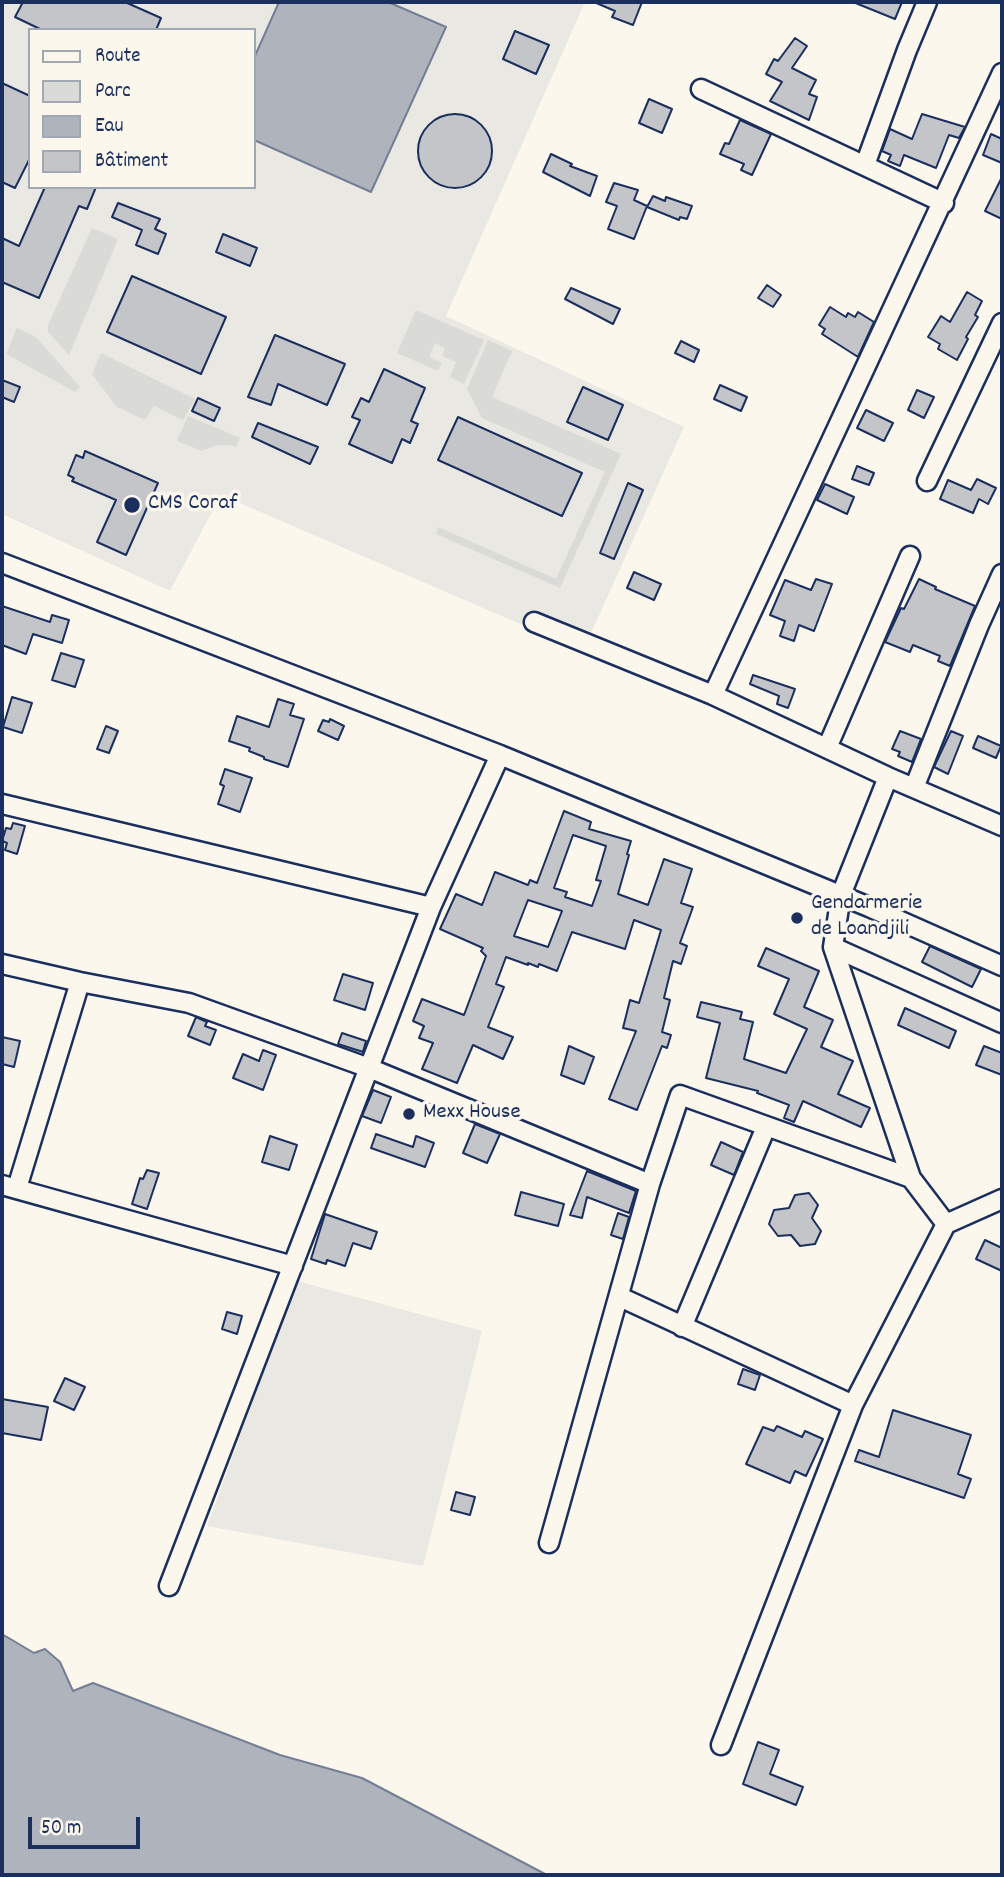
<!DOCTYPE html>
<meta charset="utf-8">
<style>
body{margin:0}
#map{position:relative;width:1004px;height:1877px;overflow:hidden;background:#fbf7ec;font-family:Dekko,sans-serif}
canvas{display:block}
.frame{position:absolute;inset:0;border:4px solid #1b2f5e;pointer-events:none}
.legend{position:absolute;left:28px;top:28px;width:228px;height:161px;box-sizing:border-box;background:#fbf7ec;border:2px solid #a1a7b3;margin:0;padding:9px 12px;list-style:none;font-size:21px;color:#1b2f5e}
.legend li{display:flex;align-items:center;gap:14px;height:35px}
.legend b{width:35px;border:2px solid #a1a7b3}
.scale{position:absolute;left:28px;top:1817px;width:112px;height:32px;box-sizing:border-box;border:4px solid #1b2f5e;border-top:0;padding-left:9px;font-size:21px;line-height:24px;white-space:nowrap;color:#1b2f5e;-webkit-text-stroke:5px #fbf7ec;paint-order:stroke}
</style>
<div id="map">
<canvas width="1004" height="1877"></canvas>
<div class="frame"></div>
<ul class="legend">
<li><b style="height:9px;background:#fbf7ec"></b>Route</li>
<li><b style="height:19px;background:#dadad7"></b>Parc</li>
<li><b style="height:19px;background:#afb3bb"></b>Eau</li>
<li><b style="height:19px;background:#c3c5c9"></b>Bâtiment</li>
</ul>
<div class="scale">50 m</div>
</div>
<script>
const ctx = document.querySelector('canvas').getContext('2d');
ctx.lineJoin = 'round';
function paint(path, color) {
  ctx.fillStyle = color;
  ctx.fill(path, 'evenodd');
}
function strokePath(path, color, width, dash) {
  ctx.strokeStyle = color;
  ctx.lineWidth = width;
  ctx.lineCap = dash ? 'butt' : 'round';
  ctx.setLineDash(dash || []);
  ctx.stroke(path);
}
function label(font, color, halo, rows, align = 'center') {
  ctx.font = font + ' Dekko,sans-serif';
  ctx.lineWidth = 7;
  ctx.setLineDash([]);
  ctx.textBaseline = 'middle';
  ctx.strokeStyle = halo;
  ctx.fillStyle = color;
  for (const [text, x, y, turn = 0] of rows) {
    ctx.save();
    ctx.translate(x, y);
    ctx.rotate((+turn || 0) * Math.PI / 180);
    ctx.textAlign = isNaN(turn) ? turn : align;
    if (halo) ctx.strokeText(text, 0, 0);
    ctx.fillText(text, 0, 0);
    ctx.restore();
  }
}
paint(new Path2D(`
 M2,2H585L446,316L684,427L583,651L221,495L170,591L2,514ZM30,30H254V187H30Z
 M297,1281L482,1331L423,1566L207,1526Z`), '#eae8e2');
paint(new Path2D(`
 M92,228L118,239L69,355L48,332V325Z
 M416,310L484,340L464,384L450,377L456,362L442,356L445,348L435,343L429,357L442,363L438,371L397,353Z
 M17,328L36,337L80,387L75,392L6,354Z
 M488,340L512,351L492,397L621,454L560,588L436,534L438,527L556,579L605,472L482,418L467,389Z
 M101,353L195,399L183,420L154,406L145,420L117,407L92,374Z
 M188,416L240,438L236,447C223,442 214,446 202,451L177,441Z`), '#dadad7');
const water = new Path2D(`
 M279,2H388L446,27L371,192L254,140V58Z
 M2,1634L34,1653L45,1649L60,1662L73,1691L93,1683L280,1755L362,1778L547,1875H2Z`);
paint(water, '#afb3bb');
strokePath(water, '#747e96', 2);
const building = new Path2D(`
 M23,2H125L161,18L156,30H42L15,17Z
 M594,2H642L633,25L612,17L615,11Z
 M853,2H902L895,19Z
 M515,31L549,45L536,74L503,59Z
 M795,38L807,46L792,68L816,80L809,94L817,97L809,120L770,101L782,82L766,74L774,59L778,61Z
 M2,83L30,96V158L15,188L2,182Z
 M649,99L672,109L662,133L639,123Z
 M922,114L965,127L959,138L949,135L936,168L904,155L900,166L888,161L891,155L882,151L890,129L912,139Z
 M418 151a37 37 0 1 1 74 0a37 37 0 1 1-74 0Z
 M740,120L771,134L752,175L741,170L744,164L720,154L725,143L729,144Z
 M991,134L1002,139V163L983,155Z
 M551,154L572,164L570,166L597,176L590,196L543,172Z
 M1002,177V219L985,211Z
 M614,183L638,190L634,200L647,206L634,239L608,229L617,206L606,202Z
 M45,187H96L87,209L79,206L39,298L2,282V238L19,246Z
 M653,196L665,201L666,197L692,206L687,219L680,217L679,220L647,207Z
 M118,203L160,219L155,229L166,234L158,254L136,245L142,230L112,217Z
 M223,234L257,248L250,266L216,252Z
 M132,276L226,317L201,374L107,332Z
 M767,285L781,295L773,307L758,298Z
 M571,288L620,309L613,324L565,299Z
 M967,292L982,301L975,315L978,317L966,337L968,339L957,360L938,349L940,344L928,337L941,316L950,322Z
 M830,307L846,317L848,313L855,317L858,312L874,322L858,357L822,334L825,329L819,325Z
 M275,335L345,364L327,405L278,384L271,405L248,397Z
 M681,341L699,350L694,362L675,353Z
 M384,369L425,388L411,421L418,424L410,443L402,439L392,463L349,444L360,420L352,417L361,398L369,402Z
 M2,380L20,387L14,402L2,397Z
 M720,385L747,397L741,411L714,399Z
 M583,387L623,405L608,440L567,422Z
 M917,390L934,397L924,418L908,410Z
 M198,398L220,408L214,421L192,411Z
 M866,410L893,423L884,441L857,428Z
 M458,417L582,473L562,516L438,460Z
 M258,423L318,447L310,464L252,437Z
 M85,451L158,483L126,555L97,542L116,500L72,481L74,478L68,475L76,455L83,458Z
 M857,466L874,473L869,485L852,479Z
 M977,479L996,488L988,504L979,499L973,513L940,499L948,480L971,490Z
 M628,483L643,490L614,559L600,553Z
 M825,484L854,497L847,514L817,500Z
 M634,572L661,584L654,600L627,588Z
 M816,579L832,584L814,631L799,625L794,641L780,636L785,621L770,615L785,580L811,590Z
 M919,579L936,587L935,589L975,606L950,666L938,661L940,656L913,645L910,652L885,642L901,608L904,609Z
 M2,606L50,622L52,615L69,620L62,643L33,634L26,654L2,645Z
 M61,653L84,660L75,687L52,680Z
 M753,675L795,689L788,708L777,704L779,696L750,684Z
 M12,697L32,703L22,733L3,727Z
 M278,699L294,704L290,715L304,719L288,767L264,759V757L249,751L250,748L229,741L237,716L269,727Z
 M330,719L344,726L338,740L318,731L323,720L329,722Z
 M106,726L118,731L109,753L97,749Z
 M900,731L921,739L912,762L898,756L900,752L892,749Z
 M951,731L963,736L948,774L934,767Z
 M978,736L1001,746L996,758L973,748Z
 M225,769L252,778L240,812L218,804L224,786L220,784Z
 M564,811L591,822L589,829L631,841L627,854L629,855L618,894L648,905L664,859L692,869L681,903L693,907L680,943L687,946L681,964L673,961L664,998L670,1000L662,1032L671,1035L667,1048L662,1046L637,1110L609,1099L636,1031L623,1028L630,1000L639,1003L661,930L634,920L625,949L572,932L557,971L539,964L538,967L528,963V965L506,957L496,984L504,987L488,1027L513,1037L503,1059L473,1045L457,1083L422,1069L433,1043L419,1038L424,1026L413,1021L422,999L464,1015L486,956L481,951L483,948L440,929L456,894L482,905L495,872L528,885L530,880L537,883ZM573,835L606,846L596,880L601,881L592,906L565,897L567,892L554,888ZM528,900L562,911L548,947L514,936Z
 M13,823L25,826L17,854L5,850L7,843L2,841L6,828L11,829Z
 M930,946L981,969L972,987L922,962Z
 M766,948L819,971L804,1007L833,1020L821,1047L853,1061L838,1094L870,1108L861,1127L803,1101L794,1122L784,1118L789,1105L757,1093L758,1091L706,1078L720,1023L697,1017L701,1002L742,1012L740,1019L753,1022L744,1059L786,1073L807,1029L774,1014L789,979L758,966Z
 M343,974L373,983L365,1010L334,1000Z
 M905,1008L956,1031L949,1048L898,1025Z
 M196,1017L207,1022L205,1026L216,1030L210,1045L188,1036Z
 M342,1033L366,1041L363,1052L338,1044Z
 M2,1037L20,1041L14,1067L2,1064Z
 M569,1046L594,1057L584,1084L561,1075Z
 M984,1046L1002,1053V1075L976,1065Z
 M263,1050L276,1055L263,1090L233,1078L243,1054L259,1061Z
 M373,1090L391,1097L381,1123L362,1116Z
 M475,1124L500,1134L487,1163L463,1153Z
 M376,1134L413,1147L416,1136L434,1143L425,1167L371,1148Z
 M270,1136L297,1145L289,1170L262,1162Z
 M721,1142L743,1152L734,1175L711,1165Z
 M147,1170L159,1173L147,1209L132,1204L140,1178L143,1179Z
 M587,1171L636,1191L629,1213L587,1197L582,1218L570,1215Z
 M521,1192L564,1204L558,1226L515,1215Z
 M809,1193L818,1205L812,1218L821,1231L815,1244L800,1246L791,1235L778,1236L769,1224L774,1210L789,1208L795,1195Z
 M618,1213L629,1217L623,1239L611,1235Z
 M325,1214L377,1232L371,1249L353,1243L345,1266L327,1260L326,1264L311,1259Z
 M985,1240L1002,1248V1271L976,1259Z
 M227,1312L242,1316L237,1334L222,1329Z
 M743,1369L760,1375L755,1390L738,1384Z
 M65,1378L85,1387L74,1410L54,1401Z
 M2,1399L48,1407L41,1440L2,1433Z
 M893,1410L971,1435L958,1474L971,1479L964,1498L855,1461L859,1450L879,1457Z
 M777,1426L802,1437L805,1431L823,1439L806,1476L795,1471L790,1483L746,1464L763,1427L774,1431Z
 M456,1492L475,1497L470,1515L451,1510Z
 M758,1742L779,1750L770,1774L803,1787L796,1805L743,1784Z`);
paint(building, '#c3c5c9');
strokePath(building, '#1b2f5e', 2);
const minor = new Path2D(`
 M701,89L944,203
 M865,165L907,50L927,2
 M927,481L1002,323
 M2,563L500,755L869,907L1002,966
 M534,622L713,695L888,777L1002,826
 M713,695L1002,73
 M827,748L910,556
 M888,777L841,895L833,947L911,1178L946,1224
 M914,788L979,625L1002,574
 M2,804L431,907
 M833,947L1002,1023
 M2,964L80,982L189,1003L369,1068L650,1184
 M2,1185L293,1266
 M17,1188L80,982
 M620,1297L853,1405
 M682,1327L766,1127
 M549,1543L650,1184L680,1095L911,1178
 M169,1586L431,907L500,755
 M721,1745L853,1405L946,1224L1002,1199`);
strokePath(minor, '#1b2f5e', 23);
strokePath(minor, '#fbf7ec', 18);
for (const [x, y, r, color] of [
 [132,505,9,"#1b2f5e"],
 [797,918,7,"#1b2f5e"],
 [409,1114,7,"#1b2f5e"]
]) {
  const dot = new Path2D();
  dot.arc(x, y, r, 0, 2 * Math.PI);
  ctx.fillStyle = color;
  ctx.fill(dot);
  strokePath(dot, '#fbf7ec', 2.5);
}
label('23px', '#1b2f5e', '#fbf7ec', [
 ["CMS Coraf",148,505],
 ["Gendarmerie",811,905],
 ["de Loandjili",811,931],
 ["Mexx House",423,1114]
], 'left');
</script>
